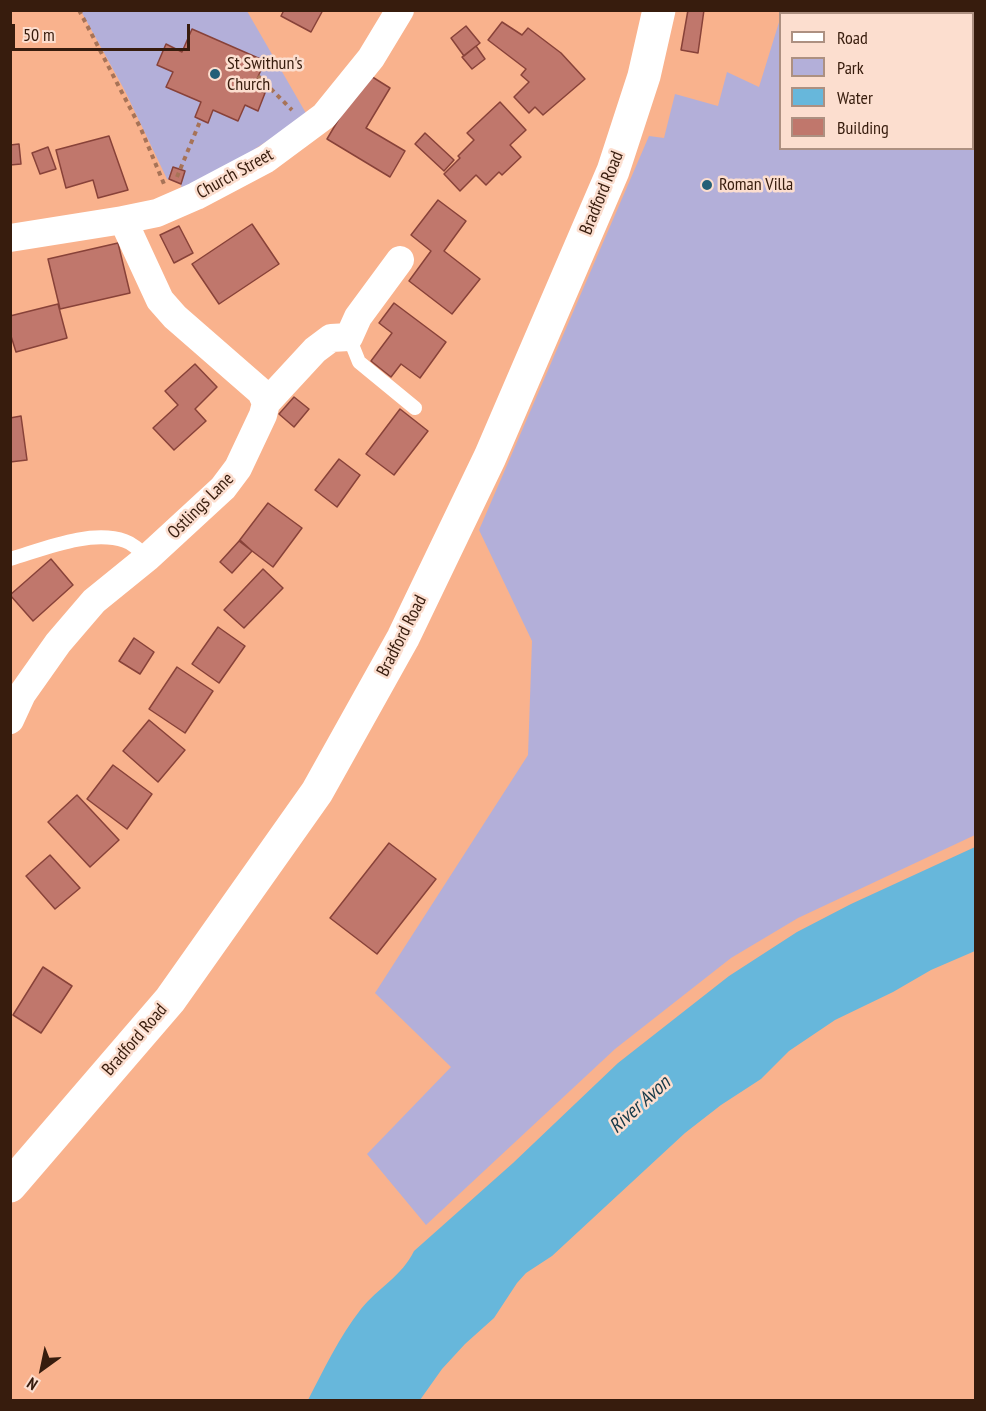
<!DOCTYPE html>
<style>
body{margin:0}
#map{position:relative;width:986px;height:1411px;overflow:hidden;background:#f9b28d;font-family:"PT Sans Narrow",sans-serif}
canvas{display:block}
.frame{position:absolute;inset:0;border:12px solid #371c0d;pointer-events:none}
.legend{position:absolute;left:779px;top:12px;width:195px;height:138px;box-sizing:border-box;background:#fcdecf;border:2px solid #ad9081;margin:0;padding:8px 10px;list-style:none;font-size:18px;color:#371c0d}
.legend li{display:flex;align-items:center;gap:12px;height:30px}
.legend b{width:30px;border:2px solid #ad9081}
.north{position:absolute;left:12px;top:1339px;width:60px;height:60px;-webkit-text-stroke:4px #fcdecf;paint-order:stroke;rotate:213deg;font-size:16px;font-weight:700;line-height:24px;text-align:center;color:#371c0d}
.north::after{content:'';display:block;margin:auto;width:21px;height:27px;background:#371c0d;clip-path:polygon(50% 0,100% 100%,50% 72%,0 100%)}
.scale{position:absolute;left:12px;top:24px;width:178px;height:27px;box-sizing:border-box;border:3px solid #371c0d;border-top:0;padding-left:8px;font-size:18px;line-height:21px;white-space:nowrap;color:#371c0d;-webkit-text-stroke:4px #fcdecf;paint-order:stroke}
</style>
<div id="map">
<canvas width="986" height="1411"></canvas>
<div class="frame"></div>
<ul class="legend">
<li><b style="height:8px;background:#fff"></b>Road</li>
<li><b style="height:16px;background:#b3afd9"></b>Park</li>
<li><b style="height:16px;background:#67b7db"></b>Water</li>
<li><b style="height:16px;background:#c0776c"></b>Building</li>
</ul>
<div class="north">N</div>
<div class="scale">50 m</div>
</div>
<script>
const ctx = document.querySelector('canvas').getContext('2d');
ctx.lineJoin = 'round';
function paint(path, color) {
  ctx.fillStyle = color;
  ctx.fill(path, 'evenodd');
}
function strokePath(path, color, width, dash) {
  ctx.strokeStyle = color;
  ctx.lineWidth = width;
  ctx.lineCap = dash ? 'butt' : 'round';
  ctx.setLineDash(dash || []);
  ctx.stroke(path);
}
function label(font, color, halo, rows, align = 'center') {
  ctx.font = font + ' "PT Sans Narrow",sans-serif';
  ctx.lineWidth = 5;
  ctx.setLineDash([]);
  ctx.textBaseline = 'middle';
  ctx.strokeStyle = halo;
  ctx.fillStyle = color;
  for (const [text, x, y, turn = 0] of rows) {
    ctx.save();
    ctx.translate(x, y);
    ctx.rotate((+turn || 0) * Math.PI / 180);
    ctx.textAlign = isNaN(turn) ? turn : align;
    if (halo) ctx.strokeText(text, 0, 0);
    ctx.fillText(text, 0, 0);
    ctx.restore();
  }
}
paint(new Path2D(`
 M784,10L975,11V835L798,918L731,958L615,1049L426,1225L367,1154L451,1067L375,993L528,755L532,641L479,530L649,136L664,138L675,94L718,106L727,72L759,87L780,19V148H972V14L783,13Z
 M81,11H247L307,115L183,196L181,184L167,179L125,91Z`), '#b3afd9');
paint(new Path2D(`
 M975,847V951L931,970L893,992L835,1020L789,1051L761,1079L721,1105L685,1133L552,1256L526,1273L517,1283L494,1318L465,1344L442,1369L420,1400H308C324,1369 339,1337 361,1309C378,1288 402,1276 414,1251L513,1163L618,1063L729,976L797,932L851,904Z`), '#67b7db');
const building = new Path2D(`
 M284,10H323L311,32L281,16Z
 M688,10H704L698,53L681,50Z
 M502,22L522,35L528,28L561,53L585,79L543,115L535,107L529,113L514,97L529,82L521,75L526,69L488,40Z
 M466,26L480,43L464,56L451,38Z
 M192,29L265,61L253,88L265,93L258,111L245,105L238,121L213,110L208,123L195,117L201,102L166,87L173,72L157,65L166,44L182,52Z
 M476,46L485,59L472,69L462,57Z
 M366,73L390,88L366,128L405,151L390,177L327,139Z
 M500,102L526,130L510,145L521,157L502,175L499,172L486,185L476,175L460,191L444,174L460,158L458,156L474,140L467,133Z
 M425,133L454,160L444,171L415,144Z
 M109,136L128,190L98,198L93,180L66,188L56,150Z
 M19,144L21,164L10,165V145Z
 M48,147L56,169L40,174L32,153Z
 M173,167L185,171L181,184L169,179Z
 M438,200L466,221L444,251L480,279L452,314L409,281L431,251L411,235Z
 M252,224L279,264L219,304L192,264Z
 M179,226L193,253L174,263L160,235Z
 M118,243L130,293L60,309L48,259Z
 M394,303L446,342L420,378L401,364L391,377L371,361L392,333L379,323Z
 M58,304L67,338L16,352L10,333V316Z
 M195,364L217,387L195,409L206,421L174,450L153,428L178,405L165,391Z
 M294,397L309,409L294,427L279,414Z
 M400,409L428,431L394,475L366,454Z
 M21,416L27,460L10,462V418Z
 M339,459L360,475L337,507L315,490Z
 M268,503L302,528L273,567L239,541Z
 M240,540L252,551L232,573L220,562Z
 M51,559L73,585L33,621L10,595Z
 M263,569L283,588L244,628L224,610Z
 M218,627L245,646L219,683L192,664Z
 M134,638L154,652L140,674L119,661Z
 M177,667L213,691L185,733L149,709Z
 M149,720L185,750L158,782L123,751Z
 M113,765L152,794L127,829L87,799Z
 M77,795L119,840L90,867L48,822Z
 M389,843L436,879L377,954L330,918Z
 M50,855L80,888L55,909L26,876Z
 M43,967L72,986L41,1033L13,1015Z`);
paint(building, '#c0776c');
strokePath(building, '#884239', 1.5);
strokePath(new Path2D(`
 M79,10L141,129L164,184
 M258,76L292,110
 M177,177L201,119`), '#a77357', 4, [4.5, 4.5]);
strokePath(new Path2D(`
 M349,337L359,362L415,408
 M10,559C44,549 91,529 125,541C134,544 140,551 147,558`), '#fff', 14);
strokePath(new Path2D(`
 M10,238L123,220L157,213L196,196L266,159L324,116L371,58L400,10
 M266,403L315,350L331,338L349,337L358,317L400,260
 M10,720L22,694L58,643L94,601L147,558L223,488L238,468L263,415L266,403L261,392L175,317L160,300L123,220`), '#fff', 28);
strokePath(new Path2D(`
 M10,1186L170,1000L317,792L403,638L490,457L613,171L644,76L659,10`), '#fff', 33);
for (const [x, y, r, color] of [
 [215,74,6,"#245f77"],
 [707,185,6,"#245f77"]
]) {
  const dot = new Path2D();
  dot.arc(x, y, r, 0, 2 * Math.PI);
  ctx.fillStyle = color;
  ctx.fill(dot);
  strokePath(dot, '#fcdecf', 2);
}
label('18px', '#371c0d', '#fcdecf', [
 ["St Swithun's",227,64],
 ["Church",227,85],
 ["Roman Villa",719,185]
], 'left');
label('18px', '#371c0d', '#fcdecf', [
 ["Church Street",235,174,-29],
 ["Bradford Road",602,193,-68],
 ["Ostlings Lane",201,506,-45],
 ["Bradford Road",402,636,-63],
 ["Bradford Road",135,1040,-49]
]);
label('italic 20px', '#133847', '#fcdecf', [
 ["River Avon",640,1105,-42]
]);
</script>
